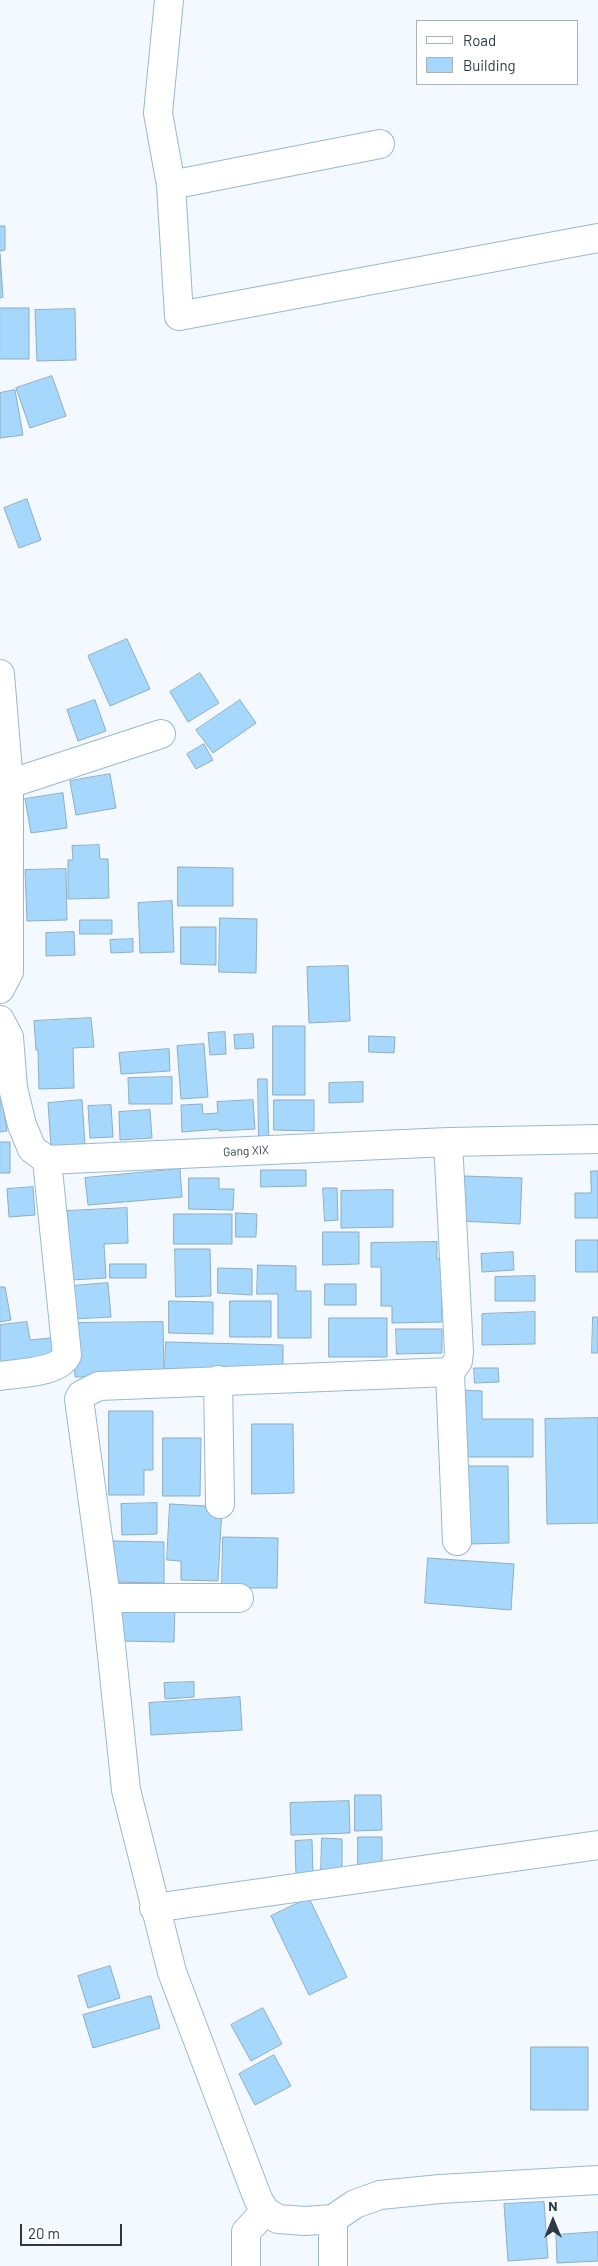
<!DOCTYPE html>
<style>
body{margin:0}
#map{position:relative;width:598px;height:2266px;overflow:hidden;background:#f3f9fe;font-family:Barlow,sans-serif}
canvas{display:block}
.legend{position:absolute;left:416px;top:20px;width:162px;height:65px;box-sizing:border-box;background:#fff;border:1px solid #abb0b4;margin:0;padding:6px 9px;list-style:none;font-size:15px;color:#2d3a44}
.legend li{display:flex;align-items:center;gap:10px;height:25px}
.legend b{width:25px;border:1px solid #abb0b4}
.north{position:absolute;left:528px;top:2196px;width:50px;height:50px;-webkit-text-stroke:4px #fff;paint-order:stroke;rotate:0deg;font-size:14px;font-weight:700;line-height:20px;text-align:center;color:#2d3a44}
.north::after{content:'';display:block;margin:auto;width:18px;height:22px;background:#2d3a44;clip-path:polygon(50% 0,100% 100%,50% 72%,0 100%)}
.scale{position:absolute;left:20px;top:2224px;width:102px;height:22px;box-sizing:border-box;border:2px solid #2d3a44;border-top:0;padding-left:6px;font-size:15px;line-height:18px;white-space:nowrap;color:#2d3a44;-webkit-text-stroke:4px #fff;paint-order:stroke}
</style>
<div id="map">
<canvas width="598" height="2266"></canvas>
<ul class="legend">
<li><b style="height:6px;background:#fff"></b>Road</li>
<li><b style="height:14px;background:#a6d7fc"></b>Building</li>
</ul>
<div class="north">N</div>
<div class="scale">20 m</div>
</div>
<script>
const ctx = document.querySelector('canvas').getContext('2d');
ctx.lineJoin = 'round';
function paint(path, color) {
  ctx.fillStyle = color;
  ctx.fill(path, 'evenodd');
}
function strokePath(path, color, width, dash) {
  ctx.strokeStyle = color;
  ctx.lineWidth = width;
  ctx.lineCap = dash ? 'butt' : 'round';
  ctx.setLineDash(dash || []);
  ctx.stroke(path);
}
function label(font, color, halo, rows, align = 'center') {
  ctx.font = font + ' Barlow,sans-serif';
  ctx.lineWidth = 4;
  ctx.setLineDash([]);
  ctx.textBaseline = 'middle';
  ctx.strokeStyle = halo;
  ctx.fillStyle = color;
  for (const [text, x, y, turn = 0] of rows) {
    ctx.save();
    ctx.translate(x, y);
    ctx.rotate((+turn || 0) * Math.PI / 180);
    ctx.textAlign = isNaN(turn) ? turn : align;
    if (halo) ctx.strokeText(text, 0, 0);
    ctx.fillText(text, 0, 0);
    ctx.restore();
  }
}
const building = new Path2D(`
 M0,226H5V250L0,251Z
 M0,254L3,297L0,298Z
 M0,308H29V359H0Z
 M75,309L76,360L37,361L35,310Z
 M52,376L66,416L30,428L16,388Z
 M15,390L23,435L0,438V393Z
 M27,499L41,540L19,548L4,508Z
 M127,639L150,689L110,706L88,656Z
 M200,673L219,703L188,722L170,692Z
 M95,700L106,731L78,741L67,710Z
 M240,700L256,723L213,753L196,730Z
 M204,744L213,760L196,769L187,754Z
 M110,774L116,808L76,815L70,781Z
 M63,793L67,828L31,833L25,799Z
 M99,845L100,859H108L109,898L68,899V860H73L72,846Z
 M178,867L233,868V906H178Z
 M66,869L67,920L27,921L25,870Z
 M172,901L174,952L140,953L138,903Z
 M220,918L257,919L256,973L219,972Z
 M80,920H112V934H80Z
 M181,927H216V965L181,964Z
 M74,932L75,955L46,956V933Z
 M133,939V952L111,953L110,940Z
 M348,966L350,1021L309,1023L307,967Z
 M91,1018L94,1047L73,1048L74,1088L39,1089L38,1050H36L34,1021Z
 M273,1026H305V1095H273Z
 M225,1032L226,1054L210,1055L208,1033Z
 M253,1034L254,1048L235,1049L234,1035Z
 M369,1036L395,1037L394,1053L369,1052Z
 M204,1044L208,1097L181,1099L177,1046Z
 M169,1049L170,1071L121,1074L119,1053Z
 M172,1077V1104H129L128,1078Z
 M258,1079H267L269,1142H259Z
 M363,1082V1102L329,1103V1083Z
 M0,1091L7,1131L0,1132Z
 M82,1100L85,1144L51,1146L48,1103Z
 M253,1100L255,1129L219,1131V1129L182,1132L181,1105L202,1104L203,1114L218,1113L217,1102Z
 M274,1100H314V1131L274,1130Z
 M111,1105L113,1137L90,1138L88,1106Z
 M150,1110L152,1138L120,1140L119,1112Z
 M0,1142H10V1173H0Z
 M180,1169L182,1197L88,1205L85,1178Z
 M261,1170H306V1186L261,1187Z
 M591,1171H598V1218H575V1193H591Z
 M464,1176L522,1178L520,1224L461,1221Z
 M189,1178H219V1189H234L233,1210L189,1209Z
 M33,1187L35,1215L9,1217L7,1189Z
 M323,1188H337L338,1220L325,1221Z
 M393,1190V1227L341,1228V1191Z
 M127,1208L128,1243L104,1244L106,1278L71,1280L67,1211Z
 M236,1213L257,1214L256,1237H236Z
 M174,1214H232V1244H174Z
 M323,1232H359V1264L323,1265Z
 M576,1240H598V1272H576Z
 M437,1242V1259H441L442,1322L392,1323V1306H381V1267H371V1243Z
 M175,1249H210L211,1296L176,1297Z
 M513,1252L514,1270L482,1272L481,1254Z
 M110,1264H146V1278H110Z
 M258,1265L296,1266V1291H311V1338H278V1294H257Z
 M218,1268L252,1269V1295L218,1293Z
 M535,1276V1301H495V1277Z
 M108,1283L111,1317L74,1319L72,1286Z
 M325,1284H356V1305H325Z
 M0,1287H5L11,1320L0,1322Z
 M169,1301L213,1302V1334L169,1333Z
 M230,1301H271V1337H230Z
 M535,1312V1344L482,1345V1314Z
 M593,1317H598V1353H592Z
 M329,1318H387V1357H329Z
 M27,1322L30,1340L60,1337L63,1356L0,1362V1325Z
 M163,1322L164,1376L75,1377L73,1323Z
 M396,1329H442V1353L397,1354Z
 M166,1342L283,1345V1372L165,1369Z
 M474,1368H498L499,1382L475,1383Z
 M458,1390L482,1391V1419H533V1457H458Z
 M109,1411H153V1470H144V1495H109Z
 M598,1418V1523L547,1524L545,1419Z
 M252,1424H293L294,1493L252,1494Z
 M163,1438H201L200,1496H163Z
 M467,1466H508L509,1543L469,1544Z
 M157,1503V1534L122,1535L121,1504Z
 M170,1504L222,1507L218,1581L181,1580V1561L167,1560Z
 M223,1537L278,1538L277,1588H222Z
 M112,1541L164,1542V1583L111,1582Z
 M428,1558L514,1564L511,1610L425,1603Z
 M120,1606L175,1607L174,1642L120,1641Z
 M194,1682V1697L165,1699L164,1683Z
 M240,1697L242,1730L151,1735L149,1703Z
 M355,1795H381L382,1830L355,1831Z
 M349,1801L350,1833L291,1835L290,1803Z
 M358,1837H382V1873H358Z
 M322,1838L342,1839V1871H321Z
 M312,1840L313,1875H296L295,1841Z
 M309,1898L347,1977L309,1995L271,1916Z
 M110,1966L120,1998L88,2008L78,1976Z
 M151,1996L160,2028L93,2048L83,2015Z
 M263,2008L282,2044L251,2061L231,2025Z
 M531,2047H588V2110H531Z
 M274,2055L291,2086L255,2105L239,2074Z
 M544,2202L548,2258L508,2261L504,2204Z
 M598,2232V2261L557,2263L556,2235Z`);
paint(building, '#a6d7fc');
strokePath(building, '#8eadc4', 1);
const minor = new Path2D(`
 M169,0L158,113L171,185L179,316L598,238
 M171,185L380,144
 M0,674L9,784V972L0,989
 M9,784L161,734
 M0,1020L9,1037L13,1088L22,1125L32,1149L47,1160L448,1142L598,1139
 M448,1142L459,1352L458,1361L450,1372L99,1386L81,1395L79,1399L106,1598L126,1790L172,1972L258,2199L265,2211L278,2219L305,2221L333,2219L355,2204L380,2195L440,2189L598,2180
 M450,1372L457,1541
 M0,1376C18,1373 59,1373 67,1355L47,1160
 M218,1380L220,1504
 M106,1598H239
 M154,1908L598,1845
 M333,2219V2266
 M246,2266V2232L265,2211`);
strokePath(minor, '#99b8d0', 30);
strokePath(minor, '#fff', 28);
label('12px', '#2d3a44', '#fff', [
 ["Gang XIX",246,1151,-3]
]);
</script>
